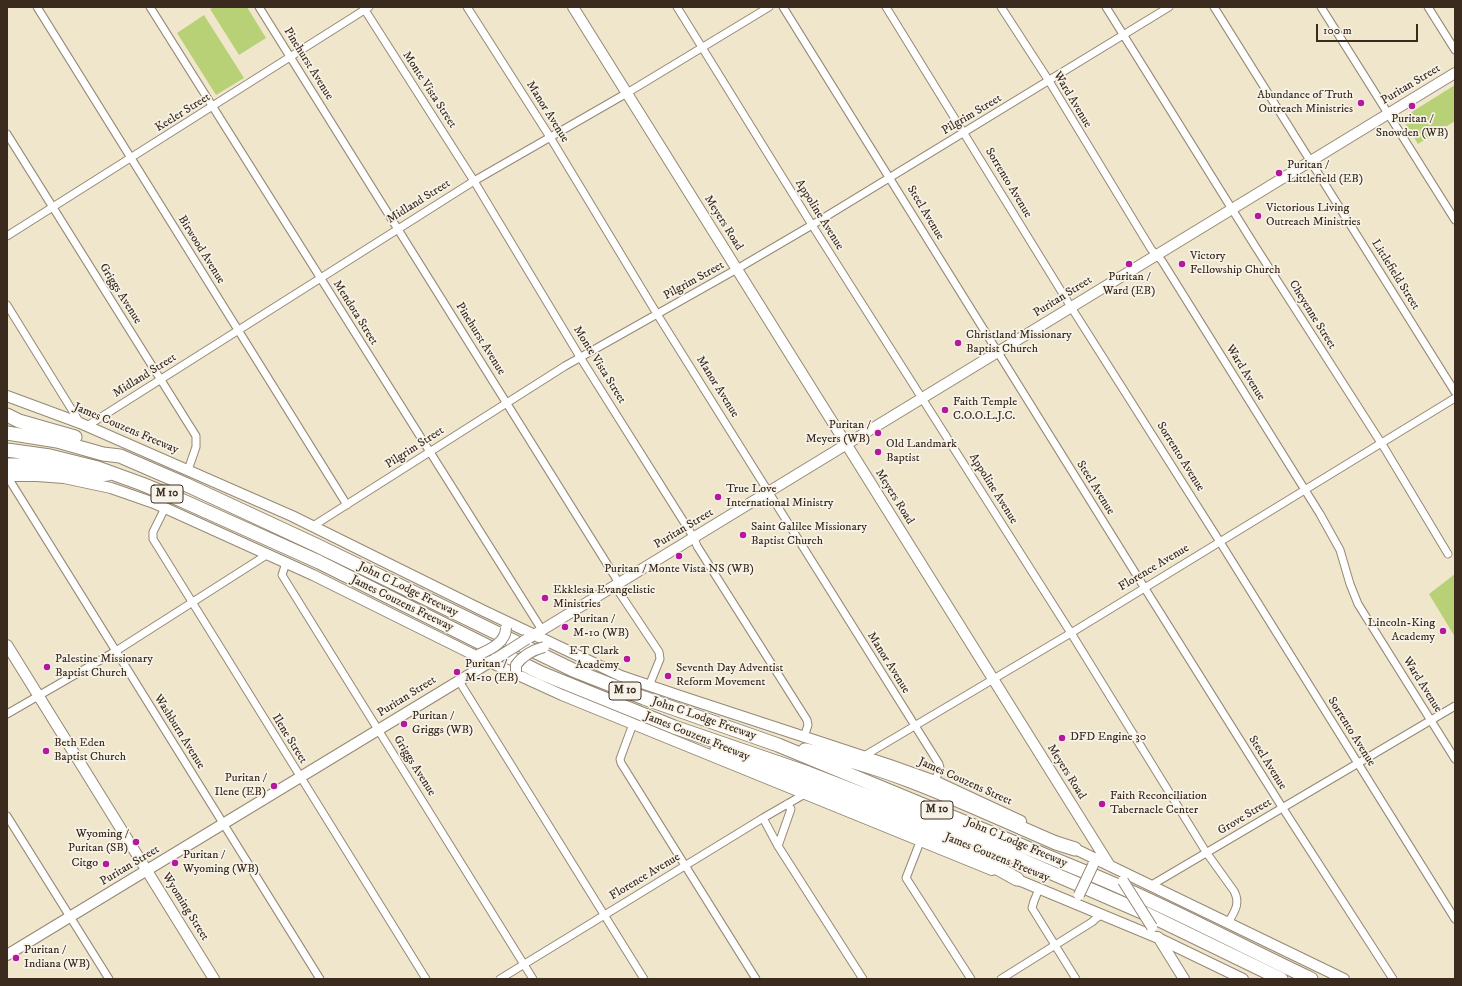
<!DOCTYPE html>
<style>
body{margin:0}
#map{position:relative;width:1462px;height:986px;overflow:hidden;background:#efe6cc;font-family:"IM FELL DW Pica",serif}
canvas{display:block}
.frame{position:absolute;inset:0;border:8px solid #3b2a1e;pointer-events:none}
.scale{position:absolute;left:1316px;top:24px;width:102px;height:18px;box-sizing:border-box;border:2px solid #3b2a1e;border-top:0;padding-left:5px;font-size:12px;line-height:14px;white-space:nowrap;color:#3b2a1e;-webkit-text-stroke:3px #f7f3e8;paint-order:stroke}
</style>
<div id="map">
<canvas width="1462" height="986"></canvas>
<div class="frame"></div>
<div class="scale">100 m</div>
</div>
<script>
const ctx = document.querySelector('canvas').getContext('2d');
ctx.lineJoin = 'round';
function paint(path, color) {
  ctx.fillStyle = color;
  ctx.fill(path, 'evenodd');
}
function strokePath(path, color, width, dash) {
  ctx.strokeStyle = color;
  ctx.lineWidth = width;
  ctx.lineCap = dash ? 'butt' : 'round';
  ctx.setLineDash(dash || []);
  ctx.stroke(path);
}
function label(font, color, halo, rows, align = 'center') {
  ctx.font = font + ' "IM FELL DW Pica",serif';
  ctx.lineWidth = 3.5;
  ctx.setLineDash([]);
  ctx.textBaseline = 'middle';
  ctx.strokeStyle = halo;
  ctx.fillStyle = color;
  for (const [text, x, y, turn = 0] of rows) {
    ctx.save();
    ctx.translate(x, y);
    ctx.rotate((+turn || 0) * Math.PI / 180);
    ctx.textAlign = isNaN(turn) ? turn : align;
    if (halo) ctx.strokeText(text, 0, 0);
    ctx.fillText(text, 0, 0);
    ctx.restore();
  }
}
paint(new Path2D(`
 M214,7H247L266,38L239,55L210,9Z
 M204,15L244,78L216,95L177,33Z
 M1455,85V121L1418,144L1402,118Z
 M1455,574V637L1429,594Z`), '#b9d176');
const street = new Path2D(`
 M37,7L347,505
 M150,7L542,630
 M259,7L619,583V592L659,652L660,659L649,686
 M363,7L474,181L580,357L694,538L697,546L807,720L808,725L804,737
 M467,7L550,137L657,314L939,764L940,768L935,781
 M677,7L812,225L1071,633L1206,852L1234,891C1241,904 1234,912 1228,923
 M783,7L1144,587L1282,807L1393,979
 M886,7L1071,307L1220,542L1455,919
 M1001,7L1049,81L1151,249L1162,261L1320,514L1340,550L1350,584L1358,604L1455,759
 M1106,7L1255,246L1385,449L1448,554
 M1214,7L1455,392
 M1321,7L1455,220
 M1428,7L1455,50
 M7,134L196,436V447L188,470
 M7,236L369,7
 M7,305L80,423
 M87,426L474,181L627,93L769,7
 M7,476L320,979
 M165,508L153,532V539L426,979
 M313,526L565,366L737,269L812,225L1169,7
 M286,563L282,575L533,979
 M459,681L644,979
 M7,714L116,651L268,554
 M633,724L620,759L621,763L756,979
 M864,756L1071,633L1455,398
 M7,816L109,979
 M763,818L778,846L863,979
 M920,842L906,878L971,979
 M778,846L791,809L787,804
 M1150,886L1455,706
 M1039,889L1034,901L1032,908L1076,979
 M500,979L763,818L803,795
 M1001,979L1092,922L1100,915`);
const secondary = new Path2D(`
 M573,7L1110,866
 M7,396L80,423L292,516L484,611L621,676L680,696L890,765L935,781L1021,821
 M7,476H37L64,478L111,488L154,503L313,575L470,653L562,695L992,870
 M529,638L1455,73
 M7,645L214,979
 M1069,846L1344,979
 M1011,877L1158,938L1243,979
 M1158,937L1184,979
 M7,955L495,659`);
const highway = new Path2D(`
 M7,415L19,421L75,437
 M7,433L57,441L103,454L120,456L187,485L316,545L573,670L644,698L778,745L1095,876C1169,907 1239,945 1311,979
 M7,450L50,456L98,468L142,484L181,500L319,562L541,673L674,727L808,773L927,819L1149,915L1281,979
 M7,465H27L92,476L108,474
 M717,750L929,833L957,846L1017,879
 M805,750C893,767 974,808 1056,843L1075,849`);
strokePath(street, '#958875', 9);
strokePath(secondary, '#958875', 12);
strokePath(highway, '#958875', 15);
strokePath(street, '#fff', 7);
strokePath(secondary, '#fff', 10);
strokePath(highway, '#fff', 13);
const secondaryBridge = new Path2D(`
 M480,654C491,649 506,642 506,628
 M497,658L527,639
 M516,672V665C523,655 533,650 544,647
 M1123,881L1152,927
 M1079,895L1093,865`);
strokePath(secondaryBridge, '#958875', 12, []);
strokePath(secondaryBridge, '#fff', 10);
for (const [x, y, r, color] of [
 [1361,103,4,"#b5179e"],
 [1412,106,4,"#b5179e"],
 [1279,173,4,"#b5179e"],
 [1258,216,4,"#b5179e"],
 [1129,264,4,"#b5179e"],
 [1182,264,4,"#b5179e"],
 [958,343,4,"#b5179e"],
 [945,410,4,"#b5179e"],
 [878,433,4,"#b5179e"],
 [878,452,4,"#b5179e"],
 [718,497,4,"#b5179e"],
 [743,535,4,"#b5179e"],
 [679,556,4,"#b5179e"],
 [545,598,4,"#b5179e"],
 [565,627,4,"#b5179e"],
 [1443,631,4,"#b5179e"],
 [627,659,4,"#b5179e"],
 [47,667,4,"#b5179e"],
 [457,672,4,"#b5179e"],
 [668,676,4,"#b5179e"],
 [404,724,4,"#b5179e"],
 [1062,738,4,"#b5179e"],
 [46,751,4,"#b5179e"],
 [274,786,4,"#b5179e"],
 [1102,804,4,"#b5179e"],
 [136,842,4,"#b5179e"],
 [175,863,4,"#b5179e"],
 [106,864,4,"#b5179e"],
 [16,958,4,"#b5179e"]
]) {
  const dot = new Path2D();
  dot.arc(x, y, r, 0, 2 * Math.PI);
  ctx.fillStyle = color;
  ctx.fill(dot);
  strokePath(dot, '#f7f3e8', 1.5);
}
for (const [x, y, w] of [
 [167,494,32],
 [625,691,32],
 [937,810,32]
]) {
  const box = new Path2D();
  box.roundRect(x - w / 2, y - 9, w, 18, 3);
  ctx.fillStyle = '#f7f3e8';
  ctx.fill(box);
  strokePath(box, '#3b2a1e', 1);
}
label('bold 11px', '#3b2a1e', null, [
 ["M 10",167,494],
 ["M 10",625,691],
 ["M 10",937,810]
]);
label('12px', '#3b2a1e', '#f7f3e8', [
 ["Pinehurst Avenue",308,64,58],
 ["Puritan Street",1411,85,-31],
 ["Monte Vista Street",429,90,57],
 ["Ward Avenue",1072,100,59],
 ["Manor Avenue",547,112,58],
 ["Keeler Street",183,113,-32],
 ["Pilgrim Street",972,115,-31],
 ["Sorrento Avenue",1008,183,59],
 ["Midland Street",419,202,-32],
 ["Steel Avenue",925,213,59],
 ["Appoline Avenue",819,215,58],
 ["Meyers Road",723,223,58],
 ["Birwood Avenue",201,250,58],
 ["Littlefield Street",1395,275,58],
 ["Pilgrim Street",694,281,-29],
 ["Griggs Avenue",120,294,58],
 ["Puritan Street",1063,297,-32],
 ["Mendota Street",355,313,58],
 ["Cheyenne Street",1312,315,58],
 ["Pinehurst Avenue",480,339,58],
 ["Monte Vista Street",599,365,58],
 ["Ward Avenue",1245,373,58],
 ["Midland Street",145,376,-32],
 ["Manor Avenue",717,387,58],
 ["James Couzens Freeway",126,429,23],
 ["Pilgrim Street",415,448,-33],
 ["Sorrento Avenue",1180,457,58],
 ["Steel Avenue",1095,488,58],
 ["Appoline Avenue",993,489,58],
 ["Meyers Road",894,497,58],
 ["Puritan Street",684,529,-31],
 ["Florence Avenue",1154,568,-31],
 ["John C Lodge Freeway",408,590,26],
 ["James Couzens Freeway",402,604,26],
 ["Manor Avenue",888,663,58],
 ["Ward Avenue",1422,685,58],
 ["Puritan Street",407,697,-32],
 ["John C Lodge Freeway",704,719,19],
 ["Washburn Avenue",179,732,58],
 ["Sorrento Avenue",1351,732,58],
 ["James Couzens Freeway",697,737,22],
 ["Ilene Street",289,739,58],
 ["Steel Avenue",1267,763,58],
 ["Griggs Avenue",414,766,58],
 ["Meyers Road",1066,772,58],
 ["James Couzens Street",965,782,24],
 ["Grove Street",1245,817,-31],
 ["John C Lodge Freeway",1016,843,23],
 ["James Couzens Freeway",997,858,22],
 ["Puritan Street",130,866,-31],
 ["Florence Avenue",645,877,-31],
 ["Wyoming Street",185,907,58]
]);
label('12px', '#3b2a1e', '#f7f3e8', [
 ["Abundance of Truth",1353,96,"right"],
 ["Outreach Ministries",1353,110,"right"],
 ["Puritan /",1412,120,"center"],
 ["Snowden (WB)",1412,134,"center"],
 ["Puritan /",1287,166],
 ["Littlefield (EB)",1287,180],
 ["Victorious Living",1266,209],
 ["Outreach Ministries",1266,223],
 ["Victory",1190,257],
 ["Fellowship Church",1190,271],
 ["Puritan /",1129,278,"center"],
 ["Ward (EB)",1129,292,"center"],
 ["Christland Missionary",966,336],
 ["Baptist Church",966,350],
 ["Faith Temple",953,403],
 ["C.O.O.L.J.C.",953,417],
 ["Puritan /",870,426,"right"],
 ["Meyers (WB)",870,440,"right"],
 ["Old Landmark",886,445],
 ["Baptist",886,459],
 ["True Love",726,490],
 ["International Ministry",726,504],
 ["Saint Galilee Missionary",751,528],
 ["Baptist Church",751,542],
 ["Puritan / Monte Vista NS (WB)",679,570,"center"],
 ["Ekklesia Evangelistic",553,591],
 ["Ministries",553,605],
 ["Puritan /",573,620],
 ["M-10 (WB)",573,634],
 ["Lincoln-King",1435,624,"right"],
 ["Academy",1435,638,"right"],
 ["E T Clark",619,652,"right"],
 ["Academy",619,666,"right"],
 ["Palestine Missionary",55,660],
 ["Baptist Church",55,674],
 ["Puritan /",465,665],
 ["M-10 (EB)",465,679],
 ["Seventh Day Adventist",676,669],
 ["Reform Movement",676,683],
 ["Puritan /",412,717],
 ["Griggs (WB)",412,731],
 ["DFD Engine 30",1070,738],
 ["Beth Eden",54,744],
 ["Baptist Church",54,758],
 ["Puritan /",266,779,"right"],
 ["Ilene (EB)",266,793,"right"],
 ["Faith Reconciliation",1110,797],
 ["Tabernacle Center",1110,811],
 ["Wyoming /",128,835,"right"],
 ["Puritan (SB)",128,849,"right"],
 ["Puritan /",183,856],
 ["Wyoming (WB)",183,870],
 ["Citgo",98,864,"right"],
 ["Puritan /",24,951],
 ["Indiana (WB)",24,965]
], 'left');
</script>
